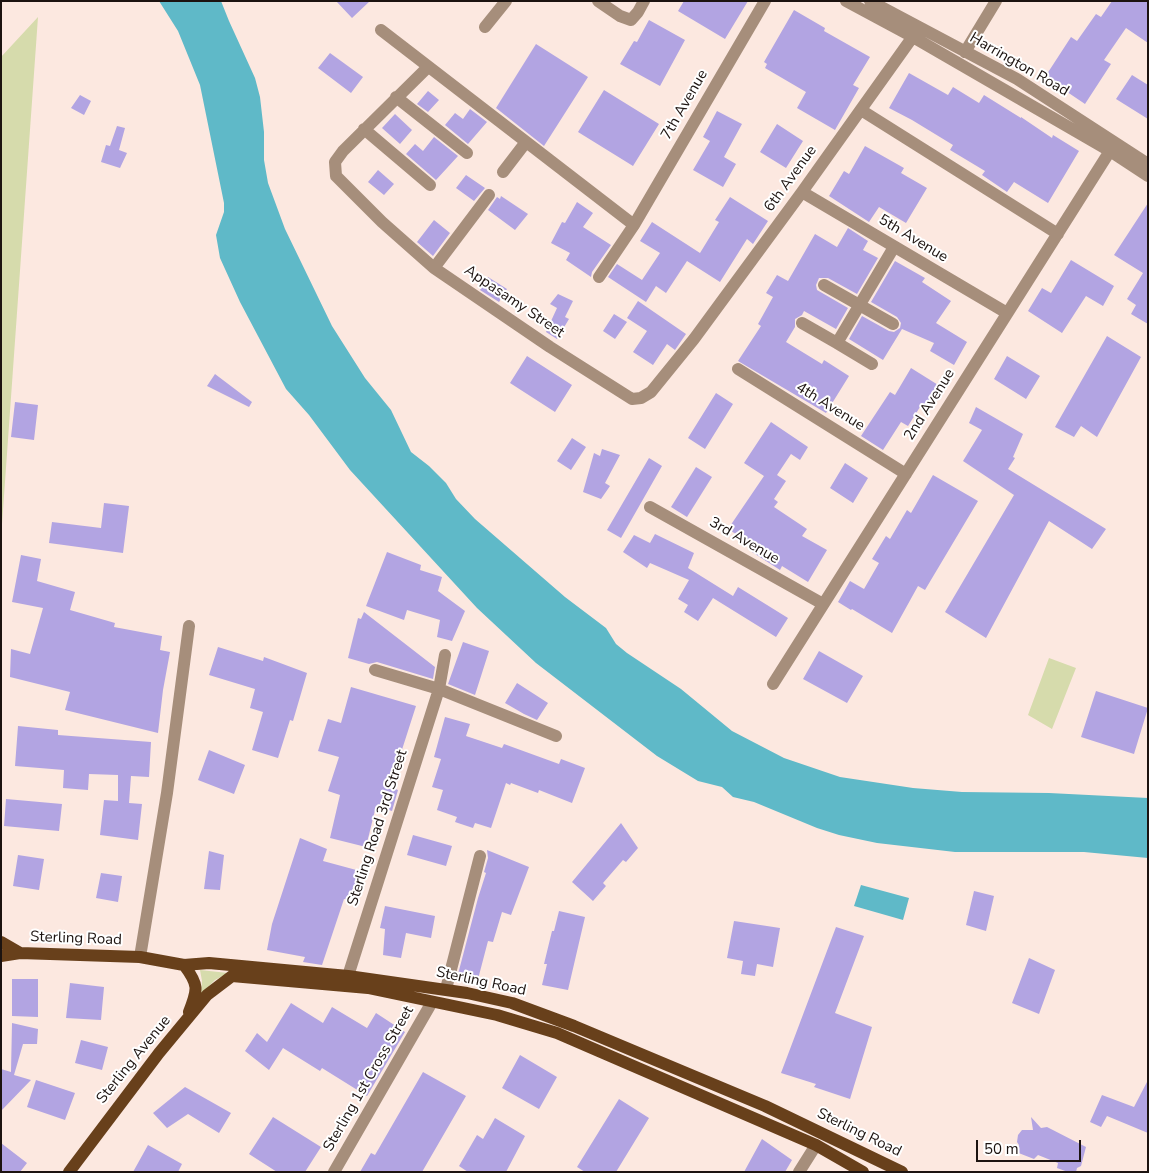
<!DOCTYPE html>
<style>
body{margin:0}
#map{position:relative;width:1149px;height:1173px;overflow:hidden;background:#fce8e0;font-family:"Nunito Sans",sans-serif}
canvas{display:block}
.frame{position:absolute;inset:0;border:2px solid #1c1310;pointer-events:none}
.scale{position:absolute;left:976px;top:1140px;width:105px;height:22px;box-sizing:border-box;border:2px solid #1c1310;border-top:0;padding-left:6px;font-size:15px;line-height:18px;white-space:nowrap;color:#1c1310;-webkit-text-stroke:4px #fff;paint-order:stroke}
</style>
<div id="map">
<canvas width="1149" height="1173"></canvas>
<div class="frame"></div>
<div class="scale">50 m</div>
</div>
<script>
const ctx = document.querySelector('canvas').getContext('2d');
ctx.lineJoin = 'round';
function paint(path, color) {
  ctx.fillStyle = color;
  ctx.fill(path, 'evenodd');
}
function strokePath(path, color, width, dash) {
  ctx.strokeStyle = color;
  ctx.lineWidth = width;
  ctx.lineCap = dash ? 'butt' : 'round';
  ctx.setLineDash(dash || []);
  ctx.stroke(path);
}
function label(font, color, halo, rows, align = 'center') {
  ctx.font = font + ' "Nunito Sans",sans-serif';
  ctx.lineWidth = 4;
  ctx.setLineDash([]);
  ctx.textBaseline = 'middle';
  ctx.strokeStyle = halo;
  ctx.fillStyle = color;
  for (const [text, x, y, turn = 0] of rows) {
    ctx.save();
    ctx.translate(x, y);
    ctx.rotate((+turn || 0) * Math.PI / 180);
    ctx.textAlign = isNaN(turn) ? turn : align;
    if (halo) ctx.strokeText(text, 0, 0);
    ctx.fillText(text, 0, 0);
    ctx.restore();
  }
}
paint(new Path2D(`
 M38,17L2,524L1,57Z
 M1049,658L1076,668L1052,729L1028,715Z
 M200,970L228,973L215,980L201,994L202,981Z`), '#d6dbac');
paint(new Path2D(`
 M159,1H221L229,21L255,78L260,97L264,132V160L268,183L285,229L332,326L365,378L391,410L411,452L429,466L446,483L456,499L475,519L565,597L606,628L616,644L627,653L681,689L732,731L784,758L840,777L913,788L962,792L1049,793L1148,798V858L1084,852H955L877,843L839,835L817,828L754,802L733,797L722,787L698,781L657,756L536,663L477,608L350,470L309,415L286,389L240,302L220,258L216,235L224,212V203L200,85L178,31Z
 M861,885L909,898L903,920L854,906Z`), '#5fb9c8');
paint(new Path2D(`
 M336,1H370L352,18Z
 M684,1H748L725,39L678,11Z
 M1112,1H1148V43L1126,28L1104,60L1111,64L1085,104L1045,77L1071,37L1077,41L1096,14L1101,17Z
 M794,10L825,28L824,31L870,57L853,85L859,88L835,130L797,108L806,92L765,68L767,64L764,62Z
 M649,20L685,40L660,86L620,64L634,41L637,42Z
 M536,44L588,77L544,146L496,108Z
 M330,53L363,77L351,93L318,68Z
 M909,73L948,95L953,87L979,103L984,95L1021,118V117L1052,138L1053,135L1079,151L1048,203L1014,182L1007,192L982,175L985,171L950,150L953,145L912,120L889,108Z
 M1132,75L1148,85V119L1116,99Z
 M604,90L659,124L633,166L578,132Z
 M428,91L439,100L428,112L417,104Z
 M80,95L91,101L84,115L71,108Z
 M470,109L487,122L468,144L445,125L455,113L463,119Z
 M717,111L742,124L724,157L736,164L723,187L693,170L710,141L703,137Z
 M395,114L412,130L400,144L382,128Z
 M777,124L803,141L786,168L760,152Z
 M117,126L125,128L119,150L127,153L120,168L101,162L106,145L110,146Z
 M434,137L458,156L436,180L406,154L415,144L423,151Z
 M865,146L904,168L901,173L927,188L906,223L879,207L869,222L829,196L844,171L849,174Z
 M378,170L394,184L384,195L368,182Z
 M466,175L485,188L474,201L456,188Z
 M501,196L528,214L515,230L488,210L497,197L500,199Z
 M730,197L768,221L753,244L747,239L720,282L687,261L666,293L656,286L646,302L608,277L617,264L642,280L660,253L640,241L652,222L700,253L719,222L715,220Z
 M577,202L593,213L583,227L611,245L592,272L591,277L566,260L570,253L551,243L562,222L565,223Z
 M1148,203V324L1131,314L1136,305L1127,299L1143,273L1114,255Z
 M434,220L450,233L433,256L417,242Z
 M848,228L868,241L863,250L878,258L857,294L828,278H819L816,285L817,290L848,308L836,329L804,311L802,315L795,319V327L786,342L822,364L824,360L849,376L826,413L738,361L761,326L758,324L773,297L766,293L777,275L788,281L815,234L837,247Z
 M1071,260L1114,286L1103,306L1086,296L1062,333L1028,311L1042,288L1051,293Z
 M895,261L925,278L922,282L951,301L936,323L967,342L954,365L930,351L934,343L902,329L883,360L849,339L862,316L889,331L894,332L900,328L901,323L897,317L871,302Z
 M488,277L507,289L499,302L480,290Z
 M558,294L573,301L565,317L569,319L557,339L546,332L557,308L550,304Z
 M638,301L686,334L675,350L667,344L653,365L633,352L647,331L627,318Z
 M614,314L627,322L615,339L603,331Z
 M1107,336L1141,357L1097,437L1081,426L1074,437L1055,427Z
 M527,356L572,385L555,412L510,383Z
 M1007,356L1040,376L1026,399L994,379Z
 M911,368L943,388L928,412L920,407L908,426L901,422L883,450L861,436L890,392L895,395Z
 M215,374L252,402L249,407L207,386Z
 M716,393L733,404L705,449L688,438Z
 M15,402L38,405L34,440L11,437Z
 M976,407L1023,434L1013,457L1015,458L1008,469L1106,529L1092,549L1049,521L986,638L945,612L1014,495L963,461L982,430L969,423Z
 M771,422L808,447L800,460L791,454L777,475L786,481L774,499L778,502L774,507L807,529L802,536L827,550L808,582L782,566L780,570L752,552L756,547L728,529L764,476L744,463Z
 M572,438L586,447L571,470L557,461Z
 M602,449L620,455L605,483L610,486L601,499L583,492L594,453L600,456Z
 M649,458L662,466L621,538L607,530Z
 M845,463L868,478L853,503L830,488Z
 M696,467L712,477L687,517L671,507Z
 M933,475L978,501L925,590L918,586L892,633L852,609L851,610L838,602L850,581L864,589L879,563L872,559L886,536L890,539L907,510L911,513Z
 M104,503L129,506L123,553L49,543L52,522L101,528Z
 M655,534L694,553L688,568L733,596L738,587L788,618L776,637L713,598L698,621L684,612L688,605L678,599L689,580L650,563L647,568L623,552L634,535L650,543Z
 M387,552L421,565L420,570L442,577L438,591L465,611L452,641L437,637L440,620L407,610L404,620L366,606Z
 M21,555L41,559L37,581L75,592L70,610L115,623L114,627L162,636L160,650L170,652L163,690L158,733L65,710L70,692L10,677L11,649L30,654L43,608L12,602Z
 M364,612L435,667L433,679L377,662L369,664L348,658L358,618L361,619Z
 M463,642L489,651L475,695L448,684Z
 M218,647L263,661L264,657L307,673L293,721L290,720L278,758L252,750L263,712L250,708L255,689L209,675Z
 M819,651L863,676L847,703L803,679Z
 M517,683L548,703L537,720L524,714L505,703Z
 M351,687L416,706L390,787L398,790L392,811L376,806L366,847L330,838L340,795L328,791L339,757L318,751L328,719L341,723Z
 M1096,691L1148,708L1134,754L1081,737Z
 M445,717L470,724L466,736L502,748L504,744L559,764L561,759L585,768L572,803L539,790L538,793L511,783L510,785L506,783L491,828L475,823L473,828L455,822L457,817L437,810L443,790L432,787L441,759L434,757Z
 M18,726L58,730V735L151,742L149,777L131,776L129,803L142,804L138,840L100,835L104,800L118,801V775L89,774L88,790L63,788L64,770L15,766Z
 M209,750L245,765L234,794L198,780Z
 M6,799L62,804L59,831L4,826Z
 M621,823L638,848L626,862L623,860L603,883L606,886L593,901L572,882Z
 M413,835L452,846L446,866L407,855Z
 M300,838L327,849L323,861L360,871L352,901L344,899L322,965L303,962L305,957L267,950L272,924Z
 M487,850L529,867L511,915L502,912L493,942L488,941L477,983L457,978L478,898L486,873L484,872L488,858Z
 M209,851L224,855L220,890L204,889Z
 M18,855L44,859L39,890L13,886Z
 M101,873L122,876L118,902L96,898Z
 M974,891L994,896L986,931L966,925Z
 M385,906L435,916L431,938L406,933L401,958L383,955L385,929L380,928Z
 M559,911L585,917L568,990L542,985L547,964H544L552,931H554Z
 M734,921L780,928L773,967L757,964L755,976L741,974L743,961L727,958Z
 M836,927L864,936L835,1013L872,1027L850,1099L814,1087L816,1084L781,1073Z
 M1029,958L1055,970L1039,1014L1012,1003Z
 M12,979H38V1017L12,1016Z
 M70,983L104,987L101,1020L66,1018Z
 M291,1003L323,1023L332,1007L367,1028L376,1013L405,1032L367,1096L322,1068L320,1071L283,1048L269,1070L245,1051L257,1033L267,1042Z
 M12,1023L38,1029L37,1044H23L14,1075L31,1080L1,1111V1069L11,1072Z
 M81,1040L108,1047L102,1070L75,1063Z
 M520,1055L557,1077L539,1109L502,1088Z
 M423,1072L466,1096L422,1172H360L371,1153L375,1155Z
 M36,1080L75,1093L65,1120L27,1107Z
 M1148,1080V1133L1107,1116L1101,1127L1090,1122L1102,1095L1134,1107Z
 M185,1087L231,1113L219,1133L188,1114L167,1128L153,1113Z
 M619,1099L649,1118L616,1172H585L577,1167Z
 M273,1117L321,1147L305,1172H277L249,1154Z
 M1031,1117L1041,1128L1047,1127L1086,1147L1081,1166L1077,1168L1076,1172H1068L1057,1168L1058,1163L1038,1155L1034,1159L1016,1152L1019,1145L1017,1142L1018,1135L1022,1130H1033Z
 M495,1118L525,1136L506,1172H468L459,1166L477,1135L483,1139Z
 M762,1139L792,1160L785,1172H744Z
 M1,1143L27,1163L20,1172H1Z
 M148,1145L182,1164L178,1172H133Z`), '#b2a4e2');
strokePath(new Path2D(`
 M598,1L620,16L631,20L638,12L644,1
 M846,1L913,37L1110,151L1148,176
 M870,1L1017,79L1148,164
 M485,27L506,1
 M381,30L634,225
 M965,52L996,1
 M428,67L343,151L335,162L336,176L382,222L434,268L550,347L632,399L641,398L651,392L694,339L802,192L919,28
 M396,97L467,153
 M861,110L1058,234
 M364,129L430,185
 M503,172L526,142
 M802,192L1007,313
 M434,268L489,195
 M599,277L634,225L765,1
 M824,285L893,324
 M802,323L837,343L894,247
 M837,343L872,364
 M738,369L906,474
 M650,507L823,604
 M375,670L439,689L556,736
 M773,684L1115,143
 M140,957L167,793L189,626
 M348,976L439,689L445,655
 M446,989L480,856
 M334,1172L432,1002
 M799,1172L816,1145`), '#a68e7b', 12);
strokePath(new Path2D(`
 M1,942L20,953
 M1,956L20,953L140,957L184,965L209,963L348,976L467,993L512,1003L574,1026L765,1106L902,1172
 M184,965C199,985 198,989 189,1012
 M69,1172L159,1053L207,995L232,976L368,988L497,1015L557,1033L816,1145L863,1172`), '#68401b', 12);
label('15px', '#1c1310', '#fff', [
 ["Harrington Road",1019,65,30],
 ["7th Avenue",685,105,-60],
 ["6th Avenue",791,179,-54],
 ["5th Avenue",913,239,31],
 ["Appasamy Street",514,302,34],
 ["2nd Avenue",930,405,-58],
 ["4th Avenue",830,407,32],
 ["3rd Avenue",744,541,30],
 ["Sterling Road 3rd Street",378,828,-72],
 ["Sterling Road",76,939,2],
 ["Sterling Road",481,982,12],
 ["Sterling Avenue",134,1060,-51],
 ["Sterling 1st Cross Street",369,1079,-60],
 ["Sterling Road",859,1133,26]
]);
</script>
